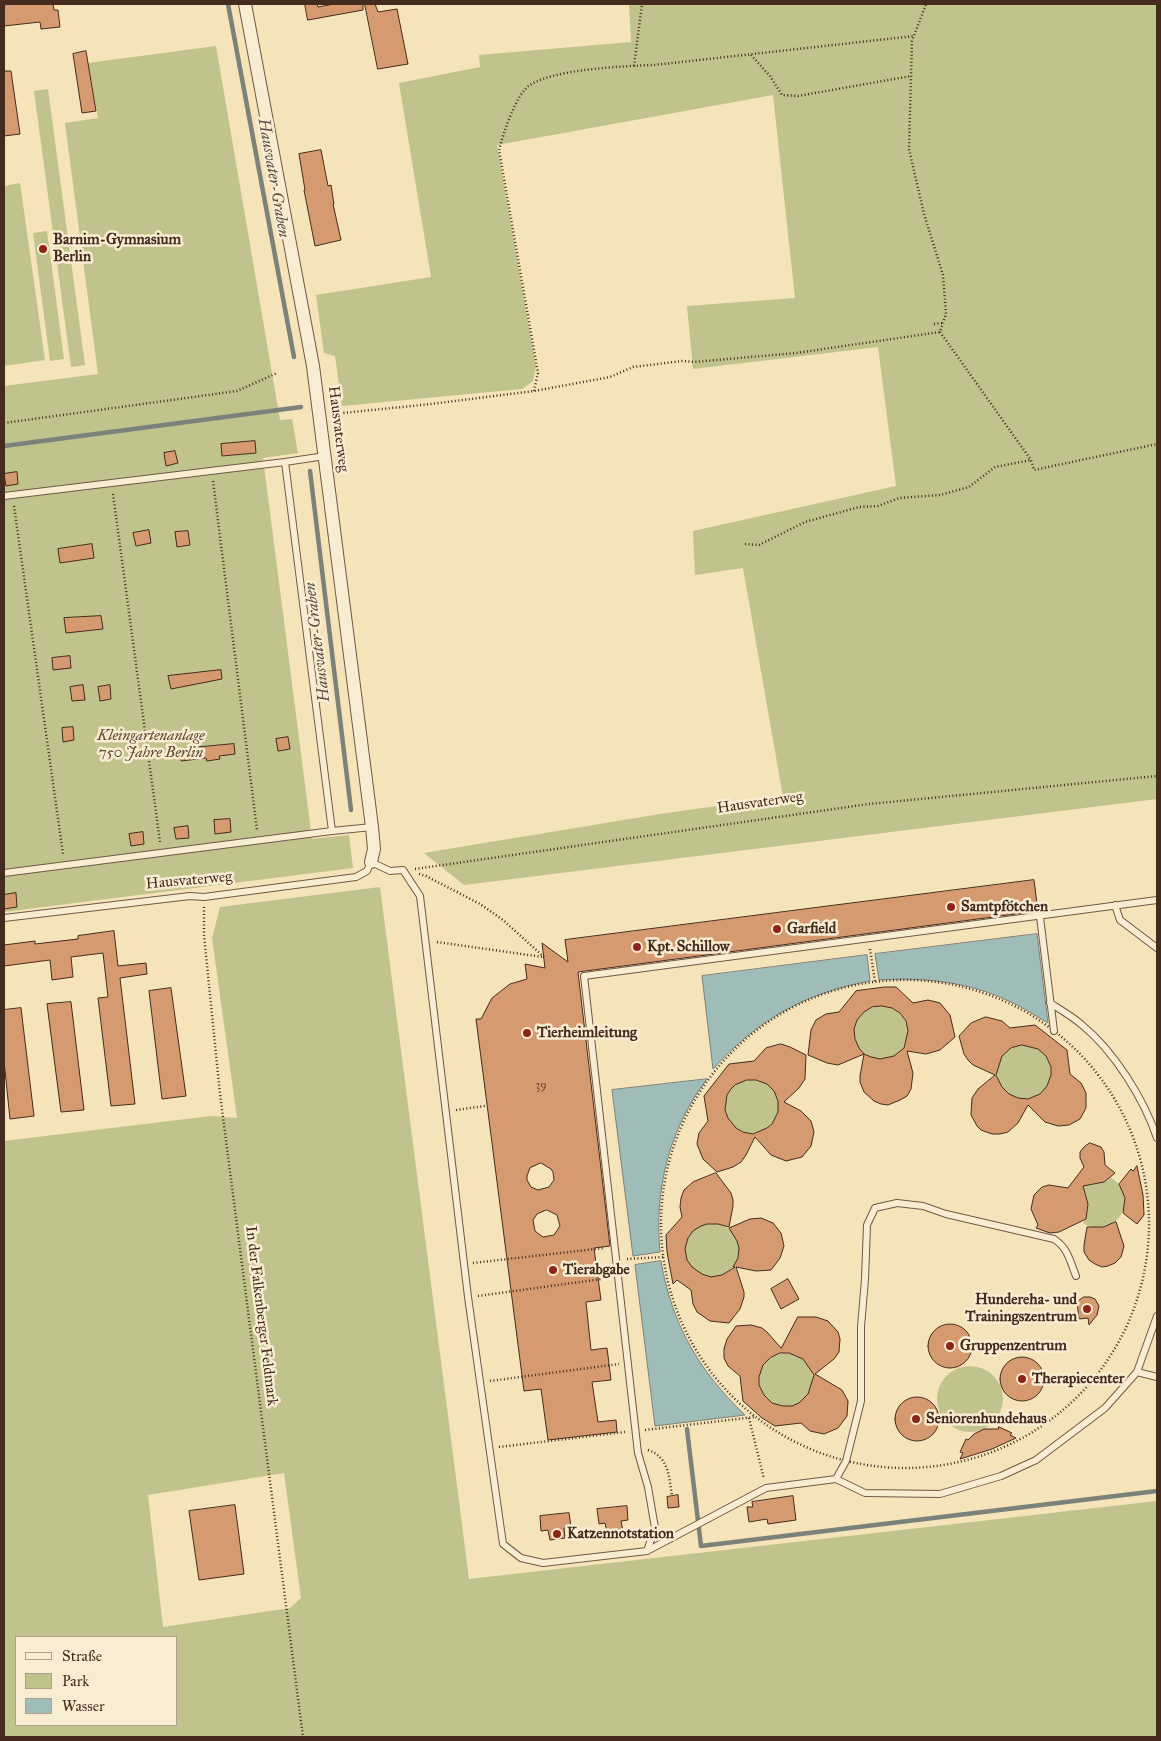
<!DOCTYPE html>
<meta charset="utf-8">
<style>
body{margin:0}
#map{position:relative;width:1161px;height:1741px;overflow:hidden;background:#f5e3b9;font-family:"IM FELL Great Primer",serif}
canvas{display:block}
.frame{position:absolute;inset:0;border:5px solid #452b1e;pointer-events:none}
.legend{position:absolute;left:15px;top:1636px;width:162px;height:90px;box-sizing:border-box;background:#f8edd2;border:1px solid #b09f8a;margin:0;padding:6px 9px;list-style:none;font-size:15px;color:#452b1e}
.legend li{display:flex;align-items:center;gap:10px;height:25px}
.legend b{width:25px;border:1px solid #b09f8a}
</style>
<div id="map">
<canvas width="1161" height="1741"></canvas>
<div class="frame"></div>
<ul class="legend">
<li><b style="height:6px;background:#f8edd2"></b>Straße</li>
<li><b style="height:14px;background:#c0c38c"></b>Park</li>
<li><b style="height:14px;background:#9fbcb8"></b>Wasser</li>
</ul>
</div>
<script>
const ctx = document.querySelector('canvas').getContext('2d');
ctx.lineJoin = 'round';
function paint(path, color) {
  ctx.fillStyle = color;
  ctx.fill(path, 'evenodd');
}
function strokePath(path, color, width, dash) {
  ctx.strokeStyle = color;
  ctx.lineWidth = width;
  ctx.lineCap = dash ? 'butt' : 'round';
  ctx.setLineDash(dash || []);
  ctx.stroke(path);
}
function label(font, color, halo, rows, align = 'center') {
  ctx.font = font + ' "IM FELL Great Primer",serif';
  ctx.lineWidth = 5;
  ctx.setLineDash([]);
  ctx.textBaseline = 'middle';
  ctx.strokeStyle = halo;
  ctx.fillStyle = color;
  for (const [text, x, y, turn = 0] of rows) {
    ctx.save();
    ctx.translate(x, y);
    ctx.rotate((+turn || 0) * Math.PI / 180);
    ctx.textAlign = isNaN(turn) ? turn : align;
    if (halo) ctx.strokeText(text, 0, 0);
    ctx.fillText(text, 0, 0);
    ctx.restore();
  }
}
paint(new Path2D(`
 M629,4H1157V799L464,885L424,853L666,813L783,797L743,568L695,575L693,531L896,486L878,347L693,369L687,306L795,298L773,95L497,145L536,367L533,381L522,389L342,406L335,356L324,353L316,295L431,277L399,83L480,67L479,55L631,42Z
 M216,46L280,420L292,419L298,453L263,458L312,839L349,835L353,868L4,912V386L98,374L65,123L98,118L88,63Z
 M48,89L85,365L71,367L34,91Z
 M20,183L45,360L4,366V186Z
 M47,231L64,359L50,361L33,233Z
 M380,887L469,1579L1157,1501V1737H4V1141L211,1116L237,1118L212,938L220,907ZM284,1473L301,1598L290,1608L163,1627L148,1495ZM16,1637H176V1725H16Z
 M854 1033a27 27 0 1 1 54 0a27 27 0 1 1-54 0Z
 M997 1072a27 27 0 1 1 54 0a27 27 0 1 1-54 0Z
 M725 1106a27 27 0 1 1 54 0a27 27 0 1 1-54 0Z
 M1110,1177C1143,1196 1115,1243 1083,1223C1093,1206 1085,1197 1082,1180C1093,1186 1100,1185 1110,1177Z
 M685 1250a27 27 0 1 1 54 0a27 27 0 1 1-54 0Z
 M759 1380a27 27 0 1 1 54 0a27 27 0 1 1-54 0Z
 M937 1399a33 33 0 1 1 66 0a33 33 0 1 1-66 0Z`), '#c0c38c');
const water = new Path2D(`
 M1037,934L1048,1023C1036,1016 1024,1008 1011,1002C970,982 924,977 879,980L875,954Z
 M867,955L870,981C805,993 757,1020 713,1069L702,976Z
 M707,1079C669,1129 654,1190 660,1252L633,1256L612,1090Z
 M661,1261C672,1325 699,1371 745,1415L655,1426L635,1265Z`);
paint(water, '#9fbcb8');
strokePath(water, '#7b827a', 1);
strokePath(new Path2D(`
 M228,4L294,357
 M4,446L301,407
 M310,471L351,810
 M687,1429L701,1546L1157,1491`), '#7b827a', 4.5);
const building = new Path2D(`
 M4,4H53L54,10H58L60,27L41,29L40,22L4,26Z
 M305,4H317L318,7L334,4H363V10L308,20Z
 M365,4H375L378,12L397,9L408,64L378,69Z
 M86,51L96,111L82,113L73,54Z
 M4,71H11L20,134L4,136Z
 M321,150L328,186L331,185L334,204H333L341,240L315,246L304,190H305L299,154Z
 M255,441L256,453L222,456L221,444Z
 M175,451L178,463L166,466L164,453Z
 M17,472L18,484L6,486L4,474Z
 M149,530L151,543L136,546L133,533Z
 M188,531L190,545L177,547L175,532Z
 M92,544L94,558L60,563L58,549Z
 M101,616L103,629L66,633L64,618Z
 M70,656L71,668L53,670L52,658Z
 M221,670L222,679L171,689L168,676Z
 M83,685L85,700L72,701L70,687Z
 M110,685L111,699L100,701L98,687Z
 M73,727L74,740L63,742L62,728Z
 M288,737L290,749L278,751L276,739Z
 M234,744L235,754L219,756L220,759L207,761L206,758L181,761L180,749Z
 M230,819L231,832L215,834L214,820Z
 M188,826L189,838L176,839L174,828Z
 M143,832L144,844L131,846L129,834Z
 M1034,880L1038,911L578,972L610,1246L594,1248L601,1300L586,1302L591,1350L607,1348L611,1380L592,1382L598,1422L616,1420L617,1432L548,1440L541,1389L524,1391L476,1019H481L492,998L510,984L527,979L525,964L545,968L542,943L568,962L565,940ZM541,1163L551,1169L553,1172L554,1180L549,1187L538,1190L531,1187L527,1180V1176L530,1168ZM547,1210L557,1215L560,1226L554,1235L543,1237L535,1231L533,1220L537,1214Z
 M16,893L17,907L4,909V895Z
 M114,931L118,966L146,963L147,974L120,978L135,1104L111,1106L98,998L108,997L103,953L71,957L73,977L52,980L50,960L4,966V945L35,941V944L78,939V936Z
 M885,987H896L913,1003L928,1000L940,1003L950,1015L955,1037L940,1050L926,1054L907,1051L913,1073L911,1089L907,1096L900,1100L888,1105L881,1104L874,1101L864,1092L860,1082V1076L864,1054L838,1065L827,1063L808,1055L811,1030L816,1020L826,1014L839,1012L856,991ZM882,1006L892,1008L900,1013L906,1021L908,1031L904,1048L894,1056L880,1059L871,1057L864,1054L859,1048L855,1039L854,1029L857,1020L864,1012L872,1007Z
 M171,988L186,1096L162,1099L149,991Z
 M71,1002L84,1110L61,1112L47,1004Z
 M21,1008L34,1116L10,1119L4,1061V1010Z
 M986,1017L1002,1021L1010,1028L1035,1025L1067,1050L1070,1074L1081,1083L1086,1093V1108L1080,1119L1069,1125L1058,1126L1045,1122L1028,1105L1018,1123L1008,1132L1000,1134H992L981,1130L977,1126L971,1115L972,1098L978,1089L995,1075L973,1065L968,1060L964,1054L959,1036L971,1023ZM1022,1045L1038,1049L1046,1056L1051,1067V1075L1047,1086L1040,1094L1028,1099L1018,1098L1009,1094L1002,1087L996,1075L1002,1056L1011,1048Z
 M781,1044L790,1047L806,1055L805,1079L799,1088L784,1102L801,1111L811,1121L814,1132L811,1146L802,1157L786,1161L771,1155L755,1137L746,1155L741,1162L733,1167L717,1172L703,1159L697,1144L699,1133L708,1121L704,1096L729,1064L754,1061L766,1048ZM747,1080H756L767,1084L774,1091L778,1101V1112L772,1124L767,1128L753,1134L743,1132L736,1128L728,1118L725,1110L727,1095L731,1089L735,1085Z
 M1090,1143L1101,1147L1104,1152L1105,1165L1115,1173L1104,1182L1083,1186L1088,1204L1086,1219L1059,1232L1050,1233L1036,1228L1038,1225L1031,1209L1034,1195L1042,1187L1049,1185L1068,1188L1084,1167L1080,1158V1152L1084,1147Z
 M1137,1166L1143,1195L1144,1215L1137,1224L1123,1213L1125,1198L1119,1184L1131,1169L1133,1171Z
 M716,1173L731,1193L733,1200V1206L729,1227L718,1224H707L701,1226L693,1231L688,1238L685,1249L687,1260L692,1267L702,1274L711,1277L722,1275L735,1267H733L738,1258L739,1248L737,1241L729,1228L750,1219L761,1218L773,1223L781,1233L784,1246L780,1258L771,1270L756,1271L736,1267L744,1292V1297L740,1309L729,1323L710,1321L697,1312L693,1304L691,1290L677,1280L673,1284L667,1252L666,1235L682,1217L680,1207L681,1198L684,1190L693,1182Z
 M1116,1222L1124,1246L1121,1257L1115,1263L1108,1266L1102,1267L1095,1264L1089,1260L1084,1252V1245L1087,1227H1103Z
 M788,1279L799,1299L781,1309L771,1289Z
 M1084,1297H1090L1095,1299L1099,1306L1097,1315L1089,1325L1088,1318L1079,1319L1077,1302Z
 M798,1317H816L828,1321L838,1332L840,1339L839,1352L834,1359L815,1374L842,1390L848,1401L847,1416L838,1428L824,1434L810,1431L801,1423L775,1426L762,1418L743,1401L740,1376L728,1366L724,1358V1349L727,1339L736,1326L751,1325L762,1328L767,1332L781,1348ZM780,1353H789L803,1359L814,1375L808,1394L799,1403L792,1406H783L772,1403L764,1395L759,1385V1377L763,1365L770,1358Z
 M928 1346a22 22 0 1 1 44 0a22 22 0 1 1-44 0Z
 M1000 1379a22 22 0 1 1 44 0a22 22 0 1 1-44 0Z
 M895 1419a22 22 0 1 1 44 0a22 22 0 1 1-44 0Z
 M999,1427L1012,1433L1010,1435L1016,1438L992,1449L960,1459L963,1453L960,1452L966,1439L968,1440L974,1434L984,1429H998Z
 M678,1495L679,1507L668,1508L667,1497Z
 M793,1496L796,1520L768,1524L767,1519L749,1522L747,1507H753L752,1502Z
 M235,1505L244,1574L199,1580L189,1511Z
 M627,1506L628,1520L621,1521L623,1531L607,1532L605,1523L599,1524L597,1509Z
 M569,1513L571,1527L564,1528L565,1538L550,1540L548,1530L541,1531L540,1516Z`);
paint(building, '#d69a71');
strokePath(building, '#452b1e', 1);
const service = new Path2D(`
 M325,456L285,462L332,831L372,827
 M4,496L285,462
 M4,873L332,831
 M1115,905L1120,920L1157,948
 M1040,917L1054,1031
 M4,918L190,896L204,897L356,877L367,871L371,862L390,871L403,870L420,896L468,1297L503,1544L521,1558L543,1563L647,1551L655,1528L648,1487L638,1453L584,976L1157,900
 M1050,1003C1061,1010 1073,1017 1082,1025C1114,1051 1144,1099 1157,1138
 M1137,1372L1157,1377
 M836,1479L846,1461L861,1401V1327L865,1279L867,1225L875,1208L897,1203L923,1206L946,1214L1054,1239C1068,1248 1070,1261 1076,1276
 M647,1551L766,1488L836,1479L865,1493L940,1494L1001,1476L1036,1460L1105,1408L1137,1372L1157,1316`);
const minor = new Path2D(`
 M245,4L313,366L372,827L374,849L371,862`);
strokePath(service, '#715945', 8);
strokePath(minor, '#715945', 14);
strokePath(new Path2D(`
 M751,55L770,76L782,95L798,96L911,76
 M634,66L642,4
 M934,324L943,323
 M940,332L1031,460L1034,470L1157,444
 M534,391L538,373L499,150C503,134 516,94 530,85C555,69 624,66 654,65L914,36
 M333,414L431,404L534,391L610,377L633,367L682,361L694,362L796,353L940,332L946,314L943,275L924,214L909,149L912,41L926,4
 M4,423L237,391L277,373
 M213,481L257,830
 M113,494L160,842
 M14,506L63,854
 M745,544L759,545L805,522L859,507L878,506L899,498L940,495L969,487L995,467L1031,460
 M415,869L869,804L1157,776
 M419,874L426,876L480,904L503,920L544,957
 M204,907V935L220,1094L303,1737
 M437,942L543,957
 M870,949L875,982
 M661 1224a244 244 0 1 1 488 0a244 244 0 1 1-488 0Z
 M456,1110L485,1106
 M627,1259L663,1257
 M473,1263L604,1248
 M478,1296L609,1278
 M490,1381L619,1364
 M749,1418L764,1479
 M645,1430L754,1417
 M499,1447L625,1432
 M648,1450C669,1457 669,1477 672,1496`), '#452b1e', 2.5, [1, 2.5]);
strokePath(service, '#f8edd2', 6);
strokePath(minor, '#f8edd2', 12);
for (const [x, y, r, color] of [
 [43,249,5,"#8f2418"],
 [951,907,5,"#8f2418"],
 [777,929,5,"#8f2418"],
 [637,947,5,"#8f2418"],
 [527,1033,5,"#8f2418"],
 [553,1270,5,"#8f2418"],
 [1087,1309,5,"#8f2418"],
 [950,1346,5,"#8f2418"],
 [1022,1379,5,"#8f2418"],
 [916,1419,5,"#8f2418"],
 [557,1534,5,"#8f2418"]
]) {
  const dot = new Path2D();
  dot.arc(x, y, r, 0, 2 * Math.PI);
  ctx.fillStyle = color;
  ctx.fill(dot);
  strokePath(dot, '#f8edd2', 2);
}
label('12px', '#694733', null, [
 ["39",541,1086]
]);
label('bold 15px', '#452b1e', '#f8edd2', [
 ["Barnim-Gymnasium",53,240],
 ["Berlin",53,257],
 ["Samtpfötchen",961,907],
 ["Garfield",787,929],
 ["Kpt. Schillow",647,947],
 ["Tierheimleitung",537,1033],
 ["Tierabgabe",563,1270],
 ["Hundereha- und",1077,1300,"right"],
 ["Trainingszentrum",1077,1317,"right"],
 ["Gruppenzentrum",960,1346],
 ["Therapiecenter",1032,1379],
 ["Seniorenhundehaus",926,1419],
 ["Katzennotstation",567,1534]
], 'left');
label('15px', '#452b1e', '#f8edd2', [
 ["Hausvaterweg",338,429,83],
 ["Hausvaterweg",760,803,-8],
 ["Hausvaterweg",189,881,-5],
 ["In der Falkenberger Feldmark",261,1316,83]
]);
label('italic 15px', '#5e4934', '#f8edd2', [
 ["Kleingartenanlage",151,736],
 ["750 Jahre Berlin",151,753]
]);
label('italic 16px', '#5c4f44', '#f8edd2', [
 ["Hausvater-Graben",273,178,80],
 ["Hausvater-Graben",318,642,-97]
]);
</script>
